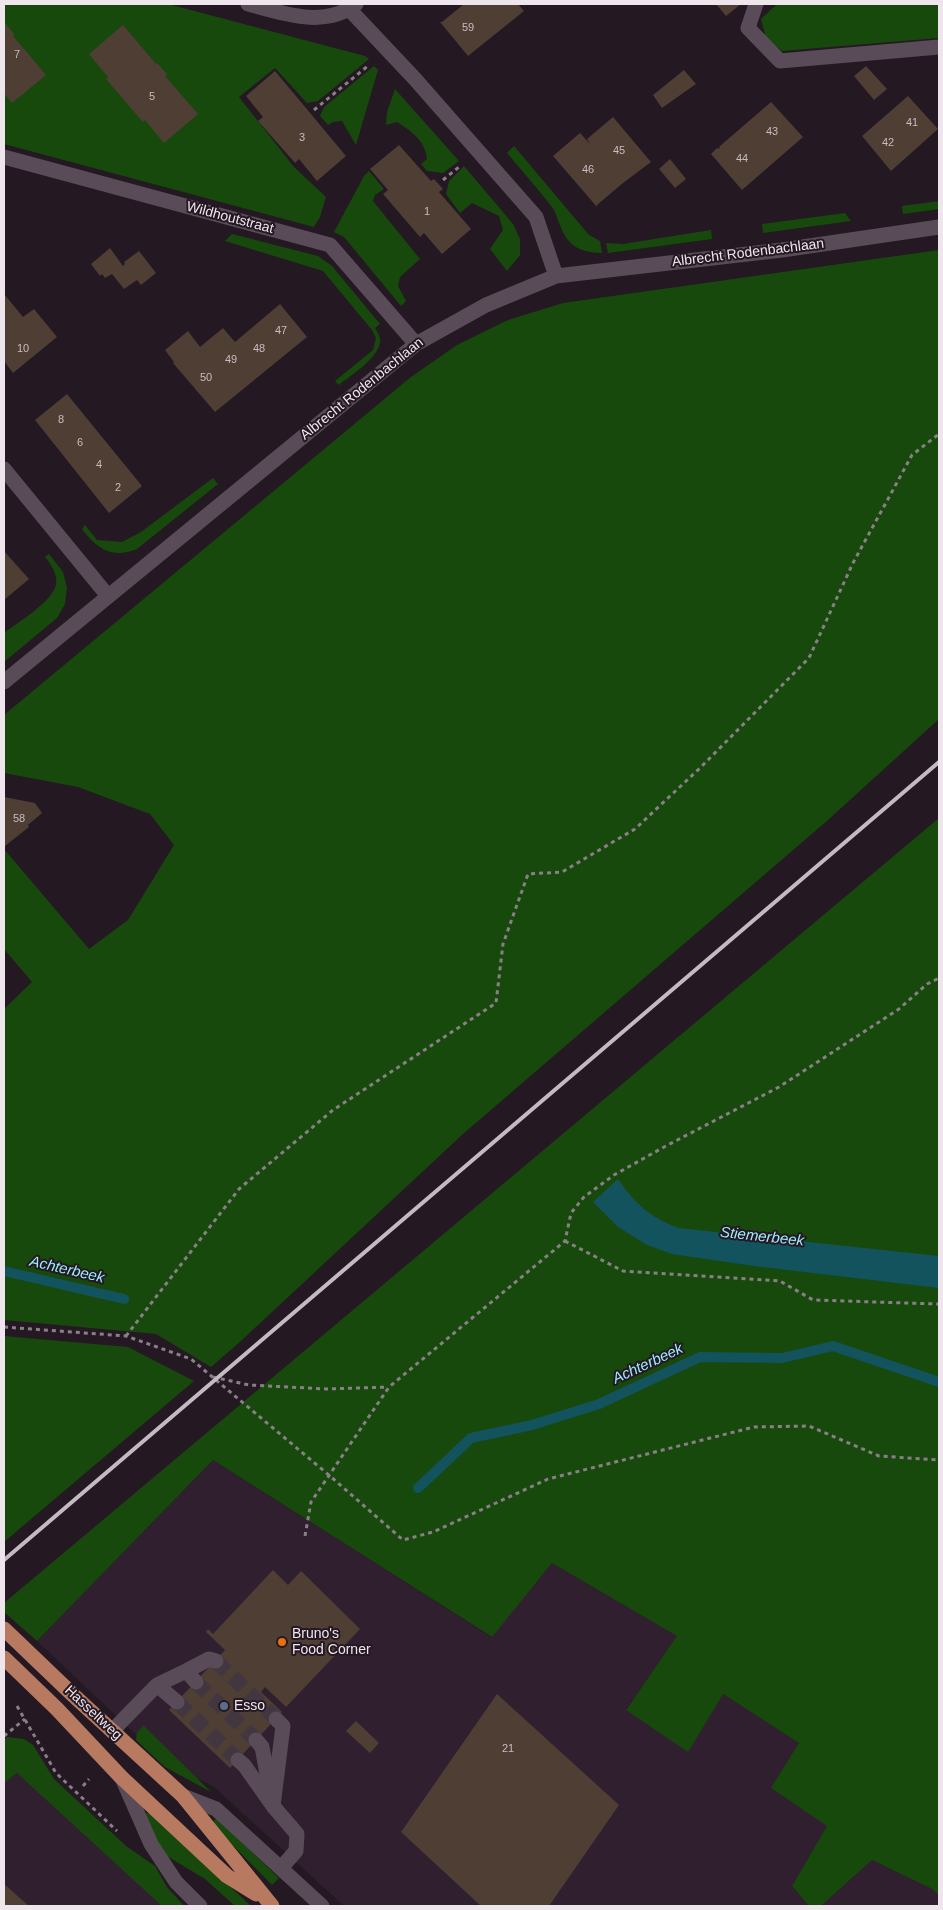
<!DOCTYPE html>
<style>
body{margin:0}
#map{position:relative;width:943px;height:1910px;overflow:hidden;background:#241823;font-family:Helvetica,sans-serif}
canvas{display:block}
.frame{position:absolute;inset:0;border:5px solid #efe6ed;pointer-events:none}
</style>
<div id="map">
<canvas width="943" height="1910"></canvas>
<div class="frame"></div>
</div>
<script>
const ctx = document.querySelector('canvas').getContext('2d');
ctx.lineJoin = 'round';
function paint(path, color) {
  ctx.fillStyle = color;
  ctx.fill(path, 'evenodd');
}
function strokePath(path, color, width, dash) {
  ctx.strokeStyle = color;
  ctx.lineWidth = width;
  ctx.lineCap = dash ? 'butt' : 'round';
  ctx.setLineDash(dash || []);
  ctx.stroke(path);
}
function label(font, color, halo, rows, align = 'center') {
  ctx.font = font + ' Helvetica,sans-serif';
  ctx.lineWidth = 4;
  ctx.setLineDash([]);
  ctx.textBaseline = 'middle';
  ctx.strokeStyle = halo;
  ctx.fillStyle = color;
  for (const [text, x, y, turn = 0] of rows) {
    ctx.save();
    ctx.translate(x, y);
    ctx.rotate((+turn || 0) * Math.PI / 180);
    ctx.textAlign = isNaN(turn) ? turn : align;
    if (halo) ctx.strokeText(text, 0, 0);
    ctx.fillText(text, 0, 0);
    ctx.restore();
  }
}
paint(new Path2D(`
 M213,1460L491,1637L552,1563L678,1636L626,1709L723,1694L799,1743L827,1826L792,1886L809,1906H344L213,1786L167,1764L37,1641Z
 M17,1773L171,1906H4V1783Z
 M872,1860L932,1889L939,1895V1906H821Z`), '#301f2f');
paint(new Path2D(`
 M4,4H168L365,56L369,59L318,101L307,103L275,68L239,97L294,167L326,197L320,217L314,227L4,144Z
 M777,4H939V38L782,51L766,38L761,19Z
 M374,66L378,70L356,145L342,121L333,122L328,125L320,116L324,107Z
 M395,89L459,161L443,173L427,171L421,164L427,159C425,140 411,131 397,122L386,125L387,112Z
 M514,146L589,235L600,241L602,253C580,252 568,247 560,225C557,219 556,212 552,207C538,189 522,171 507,153Z
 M464,166L513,224L520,239V255L507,271L490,249L503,230L499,216L472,203L460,213L446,194L449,181Z
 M369,171L384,189L375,195L373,201L420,259L400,277L398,286L406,301L401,306L344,237L334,232L364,176Z
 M939,201V209L903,214L902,206Z
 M845,213L851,221L763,233L762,224Z
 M711,230L712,239L608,253L606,243L623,244Z
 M232,234L318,256L332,266L380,324L375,328C377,331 379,335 380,339C382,356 351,375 339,385L335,381L373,350L376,338L372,330L323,271L225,241Z
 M939,250V719L828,820L463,1134L242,1340L211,1367L156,1334L4,1320V1009L32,982L4,949V849L89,949L128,920L174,845L150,814L78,787L4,773V715L411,377L457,345L508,320L563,303Z
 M213,478L218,484L137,549C112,559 97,549 82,529L85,525L97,540L122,542L141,532Z
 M49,554L63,572L67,588L65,604L57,618L4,662V633C17,623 52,602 56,585C58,575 51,564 45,557Z
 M939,818V1895L932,1889L872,1860L821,1906H809L792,1886L827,1826L771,1788L799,1743L723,1694L688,1752L626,1710L677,1636L552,1563L492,1637L213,1460L37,1641L4,1612V1603Z
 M4,1336L128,1347L194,1381L4,1542Z
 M144,1725V1726L211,1792L165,1767L136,1740L137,1733Z
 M7,1737L24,1739L33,1745L54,1779L126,1846L155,1866L167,1887L184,1906H162L17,1773L4,1783V1740Z
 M150,1812L251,1906H235L205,1879L167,1856L153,1836L145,1814Z
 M217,1819L279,1878L272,1885L213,1825L214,1820Z`), '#18490c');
paint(new Path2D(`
 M618,1179C635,1204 651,1218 679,1228L939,1256V1288L754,1266L672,1254L647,1245L618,1227L593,1202Z`), '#12535d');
strokePath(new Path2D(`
 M4,1271L124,1299
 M418,1488L471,1438L532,1425L599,1404L700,1357L782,1358L833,1346L939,1382`), '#12535d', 10);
paint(new Path2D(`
 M464,4H518L524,11L468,56L440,22H442Z
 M716,4H741L726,16Z
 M5,23L14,34L13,36L46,75L12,103L4,93Z
 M123,25L156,64L157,63L167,74L165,76L198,114L164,143L145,120L143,122L106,79L108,77L89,54Z
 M866,66L887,89L874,100L854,76Z
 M684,70L696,84L662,108L653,95Z
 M275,71L346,156L317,181L299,159L295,163L258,121L263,117L246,96Z
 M908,96L938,129L891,171L862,136Z
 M771,102L803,137L742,190L711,154L717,148L719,149L720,146Z
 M613,117L651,162L623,183L597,205V207L553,156L580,133L590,144L587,139Z
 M399,145L431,181L434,179L443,189L439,192L471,229L442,254L424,233L420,237L383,194L388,190L370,169Z
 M670,159L686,179L675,188L659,169Z
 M110,248L123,266L125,264L124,262L139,251L156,273L141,285L137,280L124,289L112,274L105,278L102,274L100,276L91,264Z
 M4,294L23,317L34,309L57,337L13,373L4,361Z
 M280,304L307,337L215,412L173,363L174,362L165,350L188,331L200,347L223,328L235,342Z
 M67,394L142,486L109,513L35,420Z
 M4,551L29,579L4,600Z
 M4,797L35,803L42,813L28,825L29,827L5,846Z
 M273,1570L288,1585L301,1571L360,1629L286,1707L265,1687L261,1692L282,1712L230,1768L169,1710L225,1650L206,1632L208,1629L213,1634Z
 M497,1694L619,1805L549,1906H481L401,1832Z
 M356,1721L379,1743L370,1753L346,1731Z
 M4,1884L29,1906H4Z`), '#4e3e34');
strokePath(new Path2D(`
 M216,1661L276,1719
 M196,1682L256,1740
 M177,1702L238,1760`), '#423741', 15, [15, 8]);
strokePath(new Path2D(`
 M314,110L369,65
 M443,180L459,167
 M565,1241L623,1271L780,1281L813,1300L939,1304
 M4,1327L126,1336L191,1359L330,1476L403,1540L433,1532L548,1479L754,1427L809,1426L879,1456L939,1460
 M126,1336L239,1189L333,1110L496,1003L503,944L528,874L562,872L635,829L700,768L809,658L853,563L912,455L939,434
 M213,1377L249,1385L327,1389L388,1387
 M305,1536L311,1502L389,1387L565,1241L571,1213L584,1197L614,1175L664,1147L779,1087L899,1009L927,984L939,978
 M17,1706L56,1773L117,1831
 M4,1736L25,1719
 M83,1786L89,1779`), '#8a7f88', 3, [4, 4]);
strokePath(new Path2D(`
 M248,4C282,13 325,29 356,4
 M756,4L748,28L780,61L939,47
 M349,9L415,79L536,217L556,276
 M4,157L330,245L416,344
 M4,469L108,596
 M4,682L416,344L486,305L556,276L782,250L939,227
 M186,1671L209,1659L216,1661
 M157,1685L186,1671L196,1682
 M112,1731L157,1685L177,1702
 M256,1740L262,1747L270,1790
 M238,1760L244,1765L273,1806L297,1834L296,1851L281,1868
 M122,1778L151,1844L176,1882L200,1906
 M183,1796L216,1809L322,1906
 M273,1806L283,1726L276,1719`), '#594b57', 15);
strokePath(new Path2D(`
 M4,1629L72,1694L183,1796L272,1906
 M4,1658L57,1709L121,1777L227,1876L256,1894`), '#b7795f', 15);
strokePath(new Path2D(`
 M4,1560L939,762`), '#c3bac2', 4);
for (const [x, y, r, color] of [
 [282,1642,5,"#e8710a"],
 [224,1706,5,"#5c6f8a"]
]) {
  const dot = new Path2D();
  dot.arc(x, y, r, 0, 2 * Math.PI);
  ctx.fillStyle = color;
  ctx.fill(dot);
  strokePath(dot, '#241823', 2);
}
label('11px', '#c7bcbf', null, [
 ["59",468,28],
 ["7",17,55],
 ["5",152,97],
 ["41",912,123],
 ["43",772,132],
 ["3",302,138],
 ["42",888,143],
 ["45",619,151],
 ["44",742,159],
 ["46",588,170],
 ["1",427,212],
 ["47",281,331],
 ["10",23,349],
 ["48",259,349],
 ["49",231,360],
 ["50",206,378],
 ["8",61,420],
 ["6",80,443],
 ["4",99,465],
 ["2",118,488],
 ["58",19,819],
 ["21",508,1749]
]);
label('14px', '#efe6ed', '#241823', [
 ["Wildhoutstraat",230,218,15],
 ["Albrecht Rodenbachlaan",748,253,-7],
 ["Albrecht Rodenbachlaan",362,389,-39],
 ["Hasseltweg",93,1713,43]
]);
label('14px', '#efe6ed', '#241823', [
 ["Bruno's",292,1634],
 ["Food Corner",292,1650],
 ["Esso",234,1706]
], 'left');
label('italic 15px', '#9aecf9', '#241823', [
 ["Stiemerbeek",762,1237,6],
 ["Achterbeek",67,1270,13],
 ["Achterbeek",648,1364,-25]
]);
</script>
